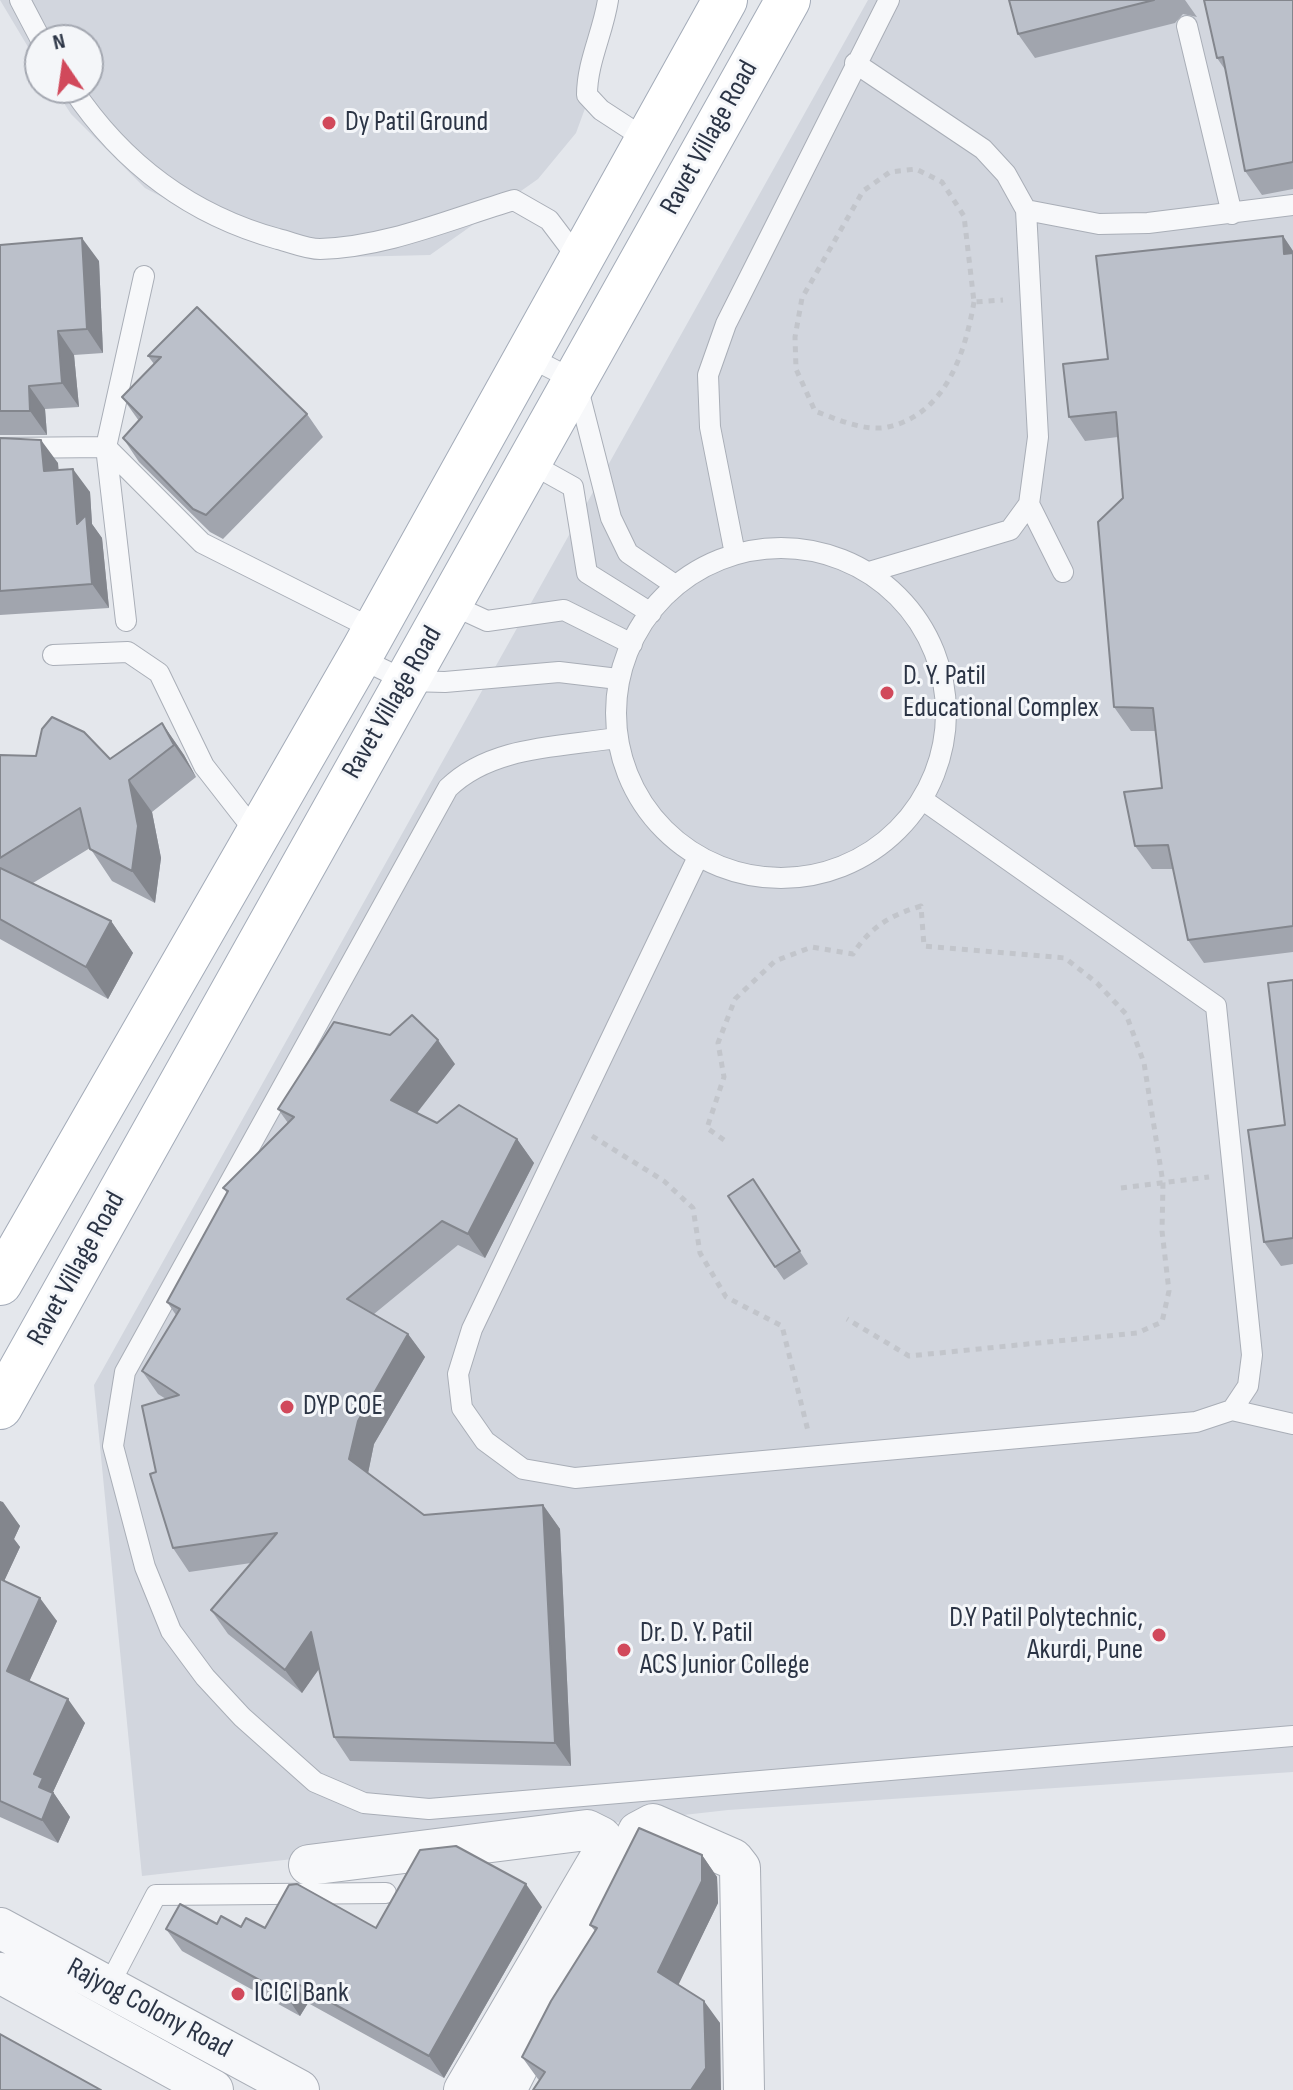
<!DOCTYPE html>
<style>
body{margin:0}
#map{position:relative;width:1293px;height:2090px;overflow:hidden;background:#e4e7ec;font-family:"Sofia Sans Condensed",sans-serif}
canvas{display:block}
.north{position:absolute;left:24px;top:24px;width:80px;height:80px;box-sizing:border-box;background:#f4f6f9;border:2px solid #a4a8b1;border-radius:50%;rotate:347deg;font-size:22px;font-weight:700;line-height:32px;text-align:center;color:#2b3445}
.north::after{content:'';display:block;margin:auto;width:28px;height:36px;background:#d1495b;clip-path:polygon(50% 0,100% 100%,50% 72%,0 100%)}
</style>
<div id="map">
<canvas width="1293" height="2090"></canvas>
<div class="north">N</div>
</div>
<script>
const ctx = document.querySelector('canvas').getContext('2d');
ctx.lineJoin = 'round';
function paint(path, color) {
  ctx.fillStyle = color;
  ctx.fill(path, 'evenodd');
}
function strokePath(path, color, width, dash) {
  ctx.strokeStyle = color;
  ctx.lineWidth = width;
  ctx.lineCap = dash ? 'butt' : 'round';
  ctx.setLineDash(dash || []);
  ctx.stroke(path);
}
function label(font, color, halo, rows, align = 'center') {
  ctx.font = font + ' "Sofia Sans Condensed",sans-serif';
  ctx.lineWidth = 6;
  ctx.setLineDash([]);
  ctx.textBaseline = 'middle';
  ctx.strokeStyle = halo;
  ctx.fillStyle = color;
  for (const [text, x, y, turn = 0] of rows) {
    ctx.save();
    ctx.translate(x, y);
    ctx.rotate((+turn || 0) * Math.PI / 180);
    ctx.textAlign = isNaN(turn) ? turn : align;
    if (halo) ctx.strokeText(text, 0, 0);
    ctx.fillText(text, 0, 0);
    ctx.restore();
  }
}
paint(new Path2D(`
 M0,0H616L605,54L576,133L538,179L430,255L307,258L232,234L145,188L71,114L54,88H88V40H40V67Z
 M868,0H1293V1772L728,1810L142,1876L94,1385Z`), '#d2d6de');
const service = new Path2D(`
 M20,0L41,40
 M608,0C603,33 587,62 587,95L601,110L647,140
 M1187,26L1232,214
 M855,63L983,149L1006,174L1026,210L1038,437L1029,504L1010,530L869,572
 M72,88C122,163 191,215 278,239C291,242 306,249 320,249C387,247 450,219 514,200L549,220L580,261
 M1026,210L1099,224L1148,223L1293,205
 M527,356L576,381L611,518L628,553L675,585
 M0,448L106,447L202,543L375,630
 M530,463L573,487L587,573L651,613
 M1029,504L1063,572
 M616 713a165 165 0 1 1 330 0a165 165 0 1 1-330 0Z
 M735,554L710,427L708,375L726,324L889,0
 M450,604L487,621L564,610L632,644
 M126,621L106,447L144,276
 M53,655L128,652L159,673L204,766L257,834
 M359,658L407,681L445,682L559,672L618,679
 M616,738C559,747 491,746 448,788L125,1372L113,1446L145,1567L171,1631L205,1677L242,1717L315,1782L364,1803L429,1809L1293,1736
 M698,857L472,1329L458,1374L462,1408L485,1441L523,1469L575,1478L1196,1422L1232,1410L1248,1386L1252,1355L1216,1006L923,800
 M1232,1410L1293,1424
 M108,1987L156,1895L386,1893`);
const minor = new Path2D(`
 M309,1865L587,1830L601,1837L604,1851L464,2090
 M0,1928L299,2090
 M0,1973L213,2090
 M506,2090L638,1832L653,1824L733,1859L740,1868L744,2090`);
const primary = new Path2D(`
 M0,1283L363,651L725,0
 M0,1407L788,0`);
strokePath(service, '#a9aeb7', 22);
strokePath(minor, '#a9aeb7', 42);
strokePath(primary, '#a3abb8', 46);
strokePath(new Path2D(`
 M974,302C965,353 946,414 888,427C865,432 836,419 815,411L796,369L795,337L802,298L863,191L890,172L916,169L942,182L964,216L974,302L1003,300
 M592,1136L664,1181L693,1208L700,1253L726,1297L782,1326L808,1431
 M724,1140L707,1128L724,1077L718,1043L735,999L775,961L812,947L853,954C870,927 891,915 921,906L924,946L1065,958L1097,983L1126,1014L1144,1063L1163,1183L1162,1231L1169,1291L1162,1322L1137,1333L909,1356L847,1319
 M1121,1188L1209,1177`), '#c2c5cb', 5, [6, 6]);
strokePath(service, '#f7f8fa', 20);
strokePath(minor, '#f7f8fa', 40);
strokePath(primary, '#fff', 44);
paint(new Path2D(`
 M1009,0H1185L1197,17L1183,14L1175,23L1035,58L1018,34Z
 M1293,0V189L1262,195L1245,171L1226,71L1217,58Z
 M1283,236L1293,251V952L1204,963L1188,940L1173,869H1152L1135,846L1162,788L1156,731H1131L1114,707L1123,498L1118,437L1085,441L1069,417L1108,359Z
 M0,245L99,261L103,353L74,355L79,407L45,409L47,435H0Z
 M197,307L307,414L323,437L223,539L210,532L139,462L123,438L139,421L122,397L154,364L148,356Z
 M0,438L58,463V470L90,492L92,524L102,538L109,608L0,615Z
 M162,723L184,755L196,777L152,812L161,858L155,903L112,881L90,848L33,883L111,921L133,953L108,999L0,939V755L110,759Z
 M1293,980V1264L1281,1266L1264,1242L1285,1125Z
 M455,1064L417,1113L437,1123L517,1139L534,1163L485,1258L458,1245L374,1314L408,1334L425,1357L374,1444L368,1473L424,1515L543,1505L560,1529L571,1766L350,1761L334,1737L319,1669L302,1693L228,1634L211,1610L251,1563L189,1572L173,1548L156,1472L166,1399L158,1394L142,1371L176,1315L167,1302L227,1193L223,1188L288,1123L278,1109Z
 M762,1192L808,1264L784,1280L775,1267Z
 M0,1501L20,1526L14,1539L20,1547L4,1581L57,1621L29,1681L85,1723L53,1792L70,1817L58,1843L0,1817Z
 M702,1855L717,1877L718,1903L678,1984L720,2023L539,2080L538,2079L522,2057L595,1931L590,1925Z
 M542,1907L444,2078L308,2003L300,2016L182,1951L166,1929L217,1924L265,1928H376Z`), '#a1a5ae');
paint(new Path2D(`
 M1283,236L1293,251V266L1284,254Z
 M82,238L99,261L103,353L87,329Z
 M58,331L74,355L79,407L62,383Z
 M29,386L45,409L47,435L30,411Z
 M41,440L58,463L61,495L44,471Z
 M73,469L90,492L92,524L102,538L109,608L92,584L77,524Z
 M162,723L184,755L196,777L174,745Z
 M129,780L152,812L161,858L155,903L132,871Z
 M111,921L133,953L108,999L86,967Z
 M438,1040L455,1064L408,1124L391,1100Z
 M517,1139L534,1163L485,1258L468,1234Z
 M408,1334L425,1357L374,1444L366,1483L349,1459L358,1421Z
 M0,1501L3,1502L20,1526L14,1539L20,1547L0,1590Z
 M543,1505L560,1529L571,1766L555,1743Z
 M40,1598L57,1621L23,1695L7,1671Z
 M311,1632L328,1656L302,1693L285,1670Z
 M68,1699L85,1723L53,1792L70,1817L58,1843L42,1820L39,1787L34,1774Z
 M702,1855L717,1877L718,1903L674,1994L658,1972Z
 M526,1884L542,1907L444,2078L429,2056Z
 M292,1981L308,2003L300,2016L285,1994Z
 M704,2001L720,2023L721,2090H691Z`), '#83868d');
const building = new Path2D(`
 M1009,0H1154L1018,34Z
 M1204,0H1293V162L1245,171L1223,57L1217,58Z
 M1283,236L1284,254L1293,253V926L1188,940L1168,845L1135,846L1124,792L1162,788L1153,708L1114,707L1098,522L1123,498L1116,412L1069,417L1063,364L1108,359L1096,256Z
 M82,238L87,329L58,331L62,383L29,386L30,411H0V245Z
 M197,307L307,414L206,515L193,509L123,438L142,417L122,397L161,357L148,356Z
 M0,438L41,440L44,471L73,469L77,524L86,515L92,584L0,591Z
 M52,717L84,732L110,759L162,723L174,745L129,780L138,826L132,871L90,849L80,808L0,858V755L36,756L42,729Z
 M0,868L111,921L86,967L0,919Z
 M1293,980V1238L1264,1242L1248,1130L1285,1125L1268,983Z
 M412,1015L438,1040L391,1100L437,1123L459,1105L517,1139L468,1234L442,1221L347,1299L408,1334L358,1421L349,1459L424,1515L543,1505L555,1743L334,1737L311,1632L285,1670L211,1610L277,1533L173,1548L150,1474L156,1472L142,1406L179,1395L142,1371L180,1309L167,1302L228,1191L223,1188L294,1117L278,1109L334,1022L390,1035Z
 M753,1179L800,1251L775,1267L728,1196Z
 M0,1579L40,1598L7,1671L68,1699L34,1774L43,1778L39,1787L53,1793L42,1820L0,1801Z
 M639,1828L702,1855V1881L658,1972L704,2001L706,2068L691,2090H533L545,2072L522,2057L551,2001L597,1928L590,1925Z
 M456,1846L526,1884L429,2056L292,1981L285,1994L166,1929L180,1904L217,1924L221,1916L241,1927L246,1918L265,1928L289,1885L297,1884L376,1928L420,1850Z
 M0,2034L101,2090H0Z`);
paint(building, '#bbc0ca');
strokePath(building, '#83868d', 2);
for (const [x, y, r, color] of [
 [329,123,8,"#d1495b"],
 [887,693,8,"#d1495b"],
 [287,1407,8,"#d1495b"],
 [1159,1635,8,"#d1495b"],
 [624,1650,8,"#d1495b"],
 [238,1994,8,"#d1495b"]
]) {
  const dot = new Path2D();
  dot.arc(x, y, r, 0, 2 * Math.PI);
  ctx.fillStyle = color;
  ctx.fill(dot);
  strokePath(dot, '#f4f6f9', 3);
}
label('28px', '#2b3445', '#f4f6f9', [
 ["Dy Patil Ground",345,123],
 ["D. Y. Patil",903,677],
 ["Educational Complex",903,709],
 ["DYP COE",303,1407],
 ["D.Y Patil Polytechnic,",1143,1619,"right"],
 ["Akurdi, Pune",1143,1651,"right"],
 ["Dr. D. Y. Patil",640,1634],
 ["ACS Junior College",640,1666],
 ["ICICI Bank",254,1994]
], 'left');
label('28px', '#2b3445', '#f4f6f9', [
 ["Ravet Village Road",710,138,-61],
 ["Ravet Village Road",393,703,-60],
 ["Ravet Village Road",77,1269,-61],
 ["Rajyog Colony Road",149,2009,28]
]);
</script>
